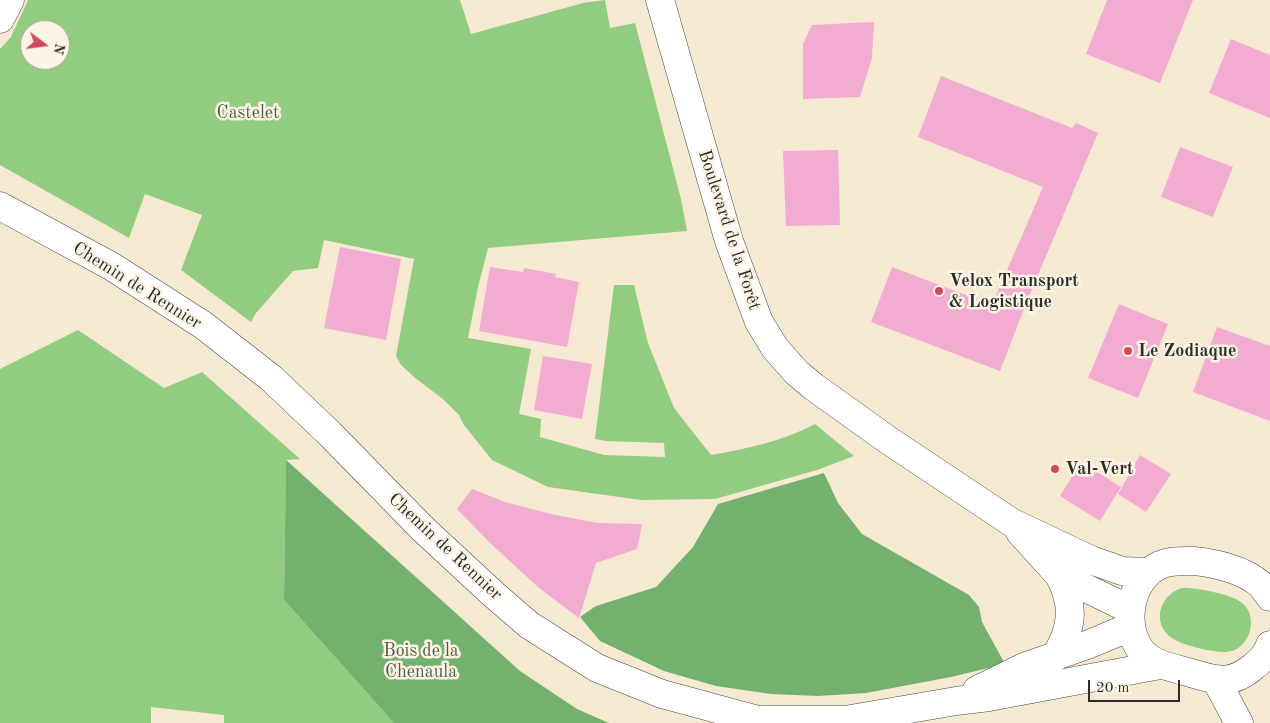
<!DOCTYPE html>
<meta charset="utf-8">
<style>
body{margin:0}
#map{position:relative;width:1270px;height:723px;overflow:hidden;background:#f6e9d1;font-family:"Old Standard TT",serif}
canvas{display:block}
.north{position:absolute;left:20px;top:20px;width:50px;height:50px;box-sizing:border-box;background:#fcf5e5;border:1px solid #a8a49b;border-radius:50%;rotate:105deg;font-size:14px;font-weight:700;line-height:20px;text-align:center;color:#2b2b2b}
.north::after{content:'';display:block;margin:auto;width:18px;height:22px;background:#d1495b;clip-path:polygon(50% 0,100% 100%,50% 72%,0 100%)}
.scale{position:absolute;left:1088px;top:680px;width:92px;height:22px;box-sizing:border-box;border:2px solid #2b2b2b;border-top:0;padding-left:6px;font-size:15px;line-height:18px;white-space:nowrap;color:#2b2b2b;-webkit-text-stroke:4px #fcf5e5;paint-order:stroke}
</style>
<div id="map">
<canvas width="1270" height="723"></canvas>
<div class="north">N</div>
<div class="scale">20 m</div>
</div>
<script>
const ctx = document.querySelector('canvas').getContext('2d');
ctx.lineJoin = 'round';
function paint(path, color) {
  ctx.fillStyle = color;
  ctx.fill(path, 'evenodd');
}
function strokePath(path, color, width, dash) {
  ctx.strokeStyle = color;
  ctx.lineWidth = width;
  ctx.lineCap = dash ? 'butt' : 'round';
  ctx.setLineDash(dash || []);
  ctx.stroke(path);
}
function label(font, color, halo, rows, align = 'center') {
  ctx.font = font + ' "Old Standard TT",serif';
  ctx.lineWidth = 5;
  ctx.setLineDash([]);
  ctx.textBaseline = 'middle';
  ctx.strokeStyle = halo;
  ctx.fillStyle = color;
  for (const [text, x, y, turn = 0] of rows) {
    ctx.save();
    ctx.translate(x, y);
    ctx.rotate((+turn || 0) * Math.PI / 180);
    ctx.textAlign = isNaN(turn) ? turn : align;
    if (halo) ctx.strokeText(text, 0, 0);
    ctx.fillText(text, 0, 0);
    ctx.restore();
  }
}
paint(new Path2D(`
 M28,0H460L471,34L583,3L605,0L610,28L635,23L681,199L687,231L488,248L478,287L468,338L531,349L519,414L541,419L540,437L604,455L665,457L664,443L606,441L595,439L614,285H634L648,343L674,408L711,455C746,449 783,441 815,424L854,456L817,470L715,499L641,500L548,487L492,460L464,425L459,415L444,400L414,377L401,365L396,356L414,259L324,240L318,268L293,271L256,313L251,322L181,270L202,215L145,194L129,238L0,165V49L11,37ZM30,30H60V60H30Z
 M78,330L164,388L202,372L300,459L286,460L284,600L394,723H224V715L151,707V723H0V369Z
 M1182,588C1194,587 1231,594 1241,602C1261,617 1249,653 1224,652C1212,652 1181,645 1172,638C1151,624 1159,595 1182,588Z`), '#91cc80');
paint(new Path2D(`
 M286,460L520,671L577,709L609,723H394L284,600Z
 M824,473L838,503L862,534L969,595L979,607L982,622L1005,664L951,677L866,693L818,696L771,694L716,686L664,671L600,641L580,617L596,606L656,587L693,547L718,504Z`), '#74b06e');
paint(new Path2D(`
 M1107,0H1193L1160,83L1086,54Z
 M874,22L872,58L860,97L803,99V44L812,25Z
 M1231,39L1270,55V118L1209,93Z
 M941,76L1072,128L1076,123L1098,133L1027,301L1000,371L871,322L892,267L992,305L1043,187L918,137Z
 M1180,147L1233,167L1213,217L1161,197Z
 M838,150L840,225L786,226L783,151Z
 M340,247L401,259L386,340L324,328Z
 M490,267L523,272L524,268L556,274L555,277L579,282L567,347L479,331Z
 M1119,304L1168,324L1138,398L1088,378Z
 M1217,327L1270,346V421L1193,392Z
 M543,356L592,364L582,419L534,410Z
 M1140,455L1171,474L1146,512L1118,494Z
 M1081,462L1121,487L1100,521L1060,496Z
 M472,489L505,502L551,514L597,523L642,524L637,549L596,563L579,618L539,588L490,543L457,509Z`), '#f2abd1');
const minor = new Path2D(`
 M660,0L729,241L759,322L775,348L797,373L814,387L888,440L1011,522L1091,560L1122,571L1148,572
 M0,19L10,0
 M0,206L111,266L203,325L271,378L330,434L422,528L492,593L529,625L597,668L662,694L758,720H845L956,701L989,697L1160,665
 M1020,532L1059,575L1131,610
 M1270,597C1267,593 1264,588 1261,585C1245,570 1215,563 1194,561C1183,561 1171,560 1160,565C1129,579 1121,628 1143,653C1154,664 1169,667 1184,671C1213,679 1229,688 1254,666C1262,660 1267,654 1270,645
 M1055,657C1073,628 1075,605 1059,575
 M1216,680L1239,723
 M977,690L1024,667L1087,645L1130,627`);
strokePath(minor, '#494844', 29);
strokePath(minor, '#fff', 28);
for (const [x, y, r, color] of [
 [939,291,5,"#d1495b"],
 [1128,351,5,"#d1495b"],
 [1055,469,5,"#d1495b"]
]) {
  const dot = new Path2D();
  dot.arc(x, y, r, 0, 2 * Math.PI);
  ctx.fillStyle = color;
  ctx.fill(dot);
  strokePath(dot, '#fcf5e5', 2);
}
label('18px', '#4a5b44', '#fcf5e5', [
 ["Castelet",248,113],
 ["Bois de la",421,651],
 ["Chenaula",421,672]
]);
label('18px', '#2b2b2b', '#fcf5e5', [
 ["Boulevard de la Forêt",729,230,72],
 ["Chemin de Rennier",137,286,32],
 ["Chemin de Rennier",445,547,43]
]);
label('bold 18px', '#2b2b2b', '#fcf5e5', [
 ["Velox Transport",949,281],
 ["& Logistique",949,302],
 ["Le Zodiaque",1138,351],
 ["Val-Vert",1065,469]
], 'left');
</script>
